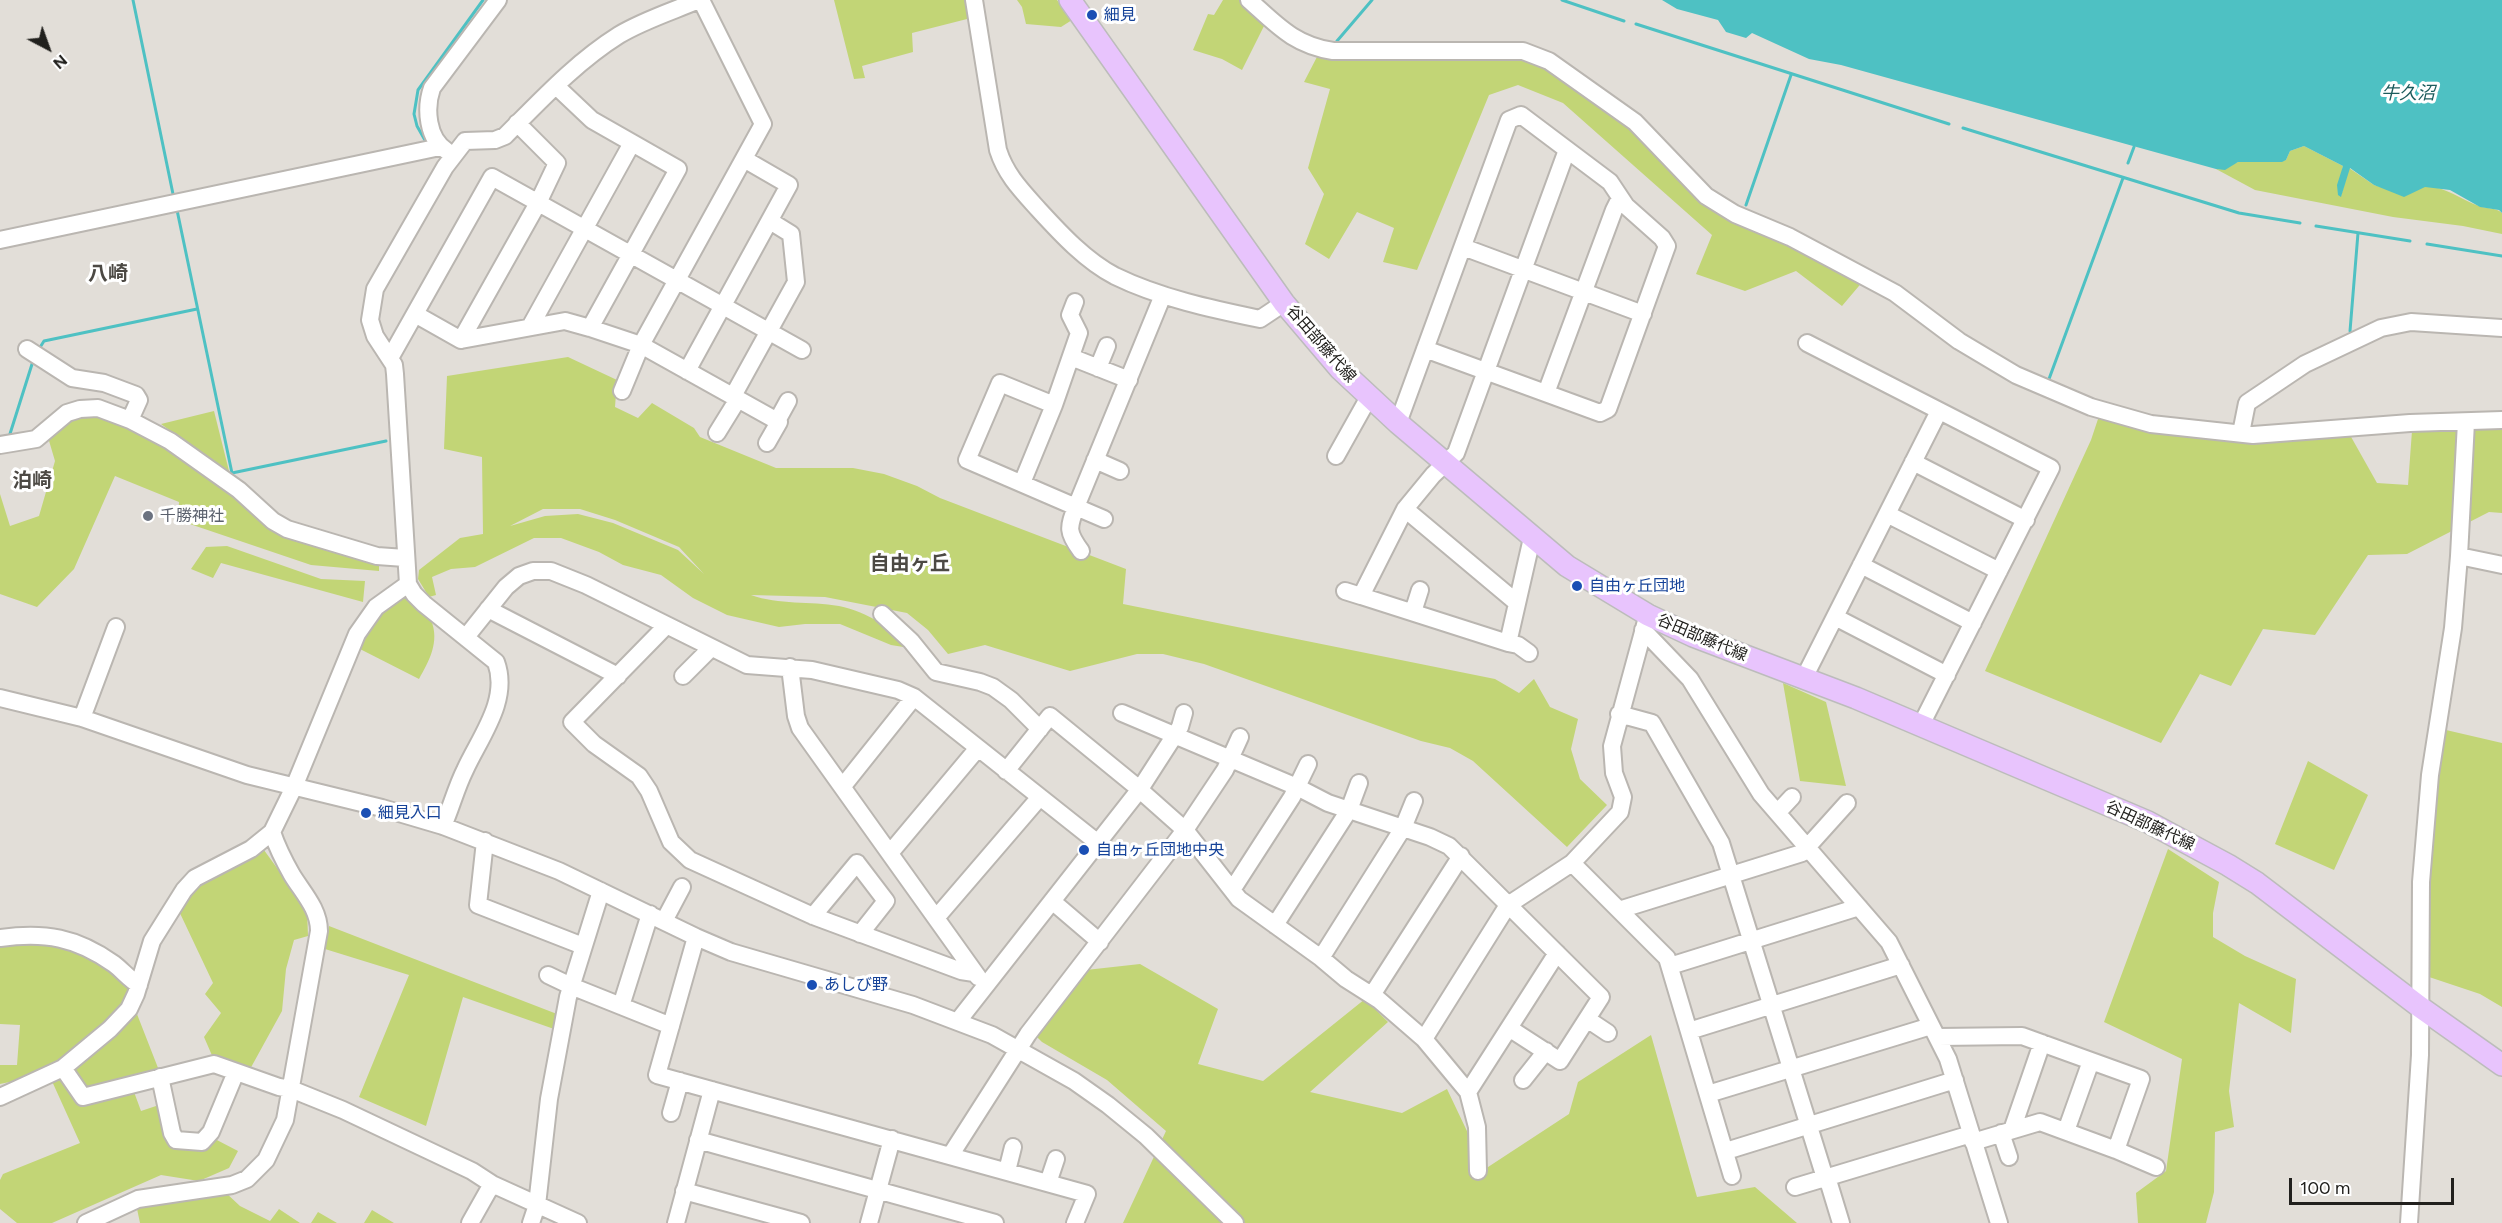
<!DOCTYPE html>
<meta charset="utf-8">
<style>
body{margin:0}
#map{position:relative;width:2502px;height:1223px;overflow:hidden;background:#e2ded8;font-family:Figtree,sans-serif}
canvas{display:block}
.north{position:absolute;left:18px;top:18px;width:60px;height:60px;-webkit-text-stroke:4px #fff;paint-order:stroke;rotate:139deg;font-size:16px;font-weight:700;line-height:24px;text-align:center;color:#21201d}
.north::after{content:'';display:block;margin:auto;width:21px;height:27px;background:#21201d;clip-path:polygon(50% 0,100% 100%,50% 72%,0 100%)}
.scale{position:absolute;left:2289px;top:1178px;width:165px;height:27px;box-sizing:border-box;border:3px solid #21201d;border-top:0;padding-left:8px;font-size:18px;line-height:21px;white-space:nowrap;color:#21201d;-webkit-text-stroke:4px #fff;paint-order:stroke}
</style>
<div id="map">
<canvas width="2502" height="1223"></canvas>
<div class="north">N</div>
<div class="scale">100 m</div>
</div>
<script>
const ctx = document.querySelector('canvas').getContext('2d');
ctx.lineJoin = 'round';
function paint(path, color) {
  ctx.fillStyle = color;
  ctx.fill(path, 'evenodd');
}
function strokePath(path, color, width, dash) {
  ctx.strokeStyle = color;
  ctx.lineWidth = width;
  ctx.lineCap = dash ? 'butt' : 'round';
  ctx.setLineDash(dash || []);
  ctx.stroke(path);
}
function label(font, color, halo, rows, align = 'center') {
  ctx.font = font + ' Figtree,"Noto Sans JP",sans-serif';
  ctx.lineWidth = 6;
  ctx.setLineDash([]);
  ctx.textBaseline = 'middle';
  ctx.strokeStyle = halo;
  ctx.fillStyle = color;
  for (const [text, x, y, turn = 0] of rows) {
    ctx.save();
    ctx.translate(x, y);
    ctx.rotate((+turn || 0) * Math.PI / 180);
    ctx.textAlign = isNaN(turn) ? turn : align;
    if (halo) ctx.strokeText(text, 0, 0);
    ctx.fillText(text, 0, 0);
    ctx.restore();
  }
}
paint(new Path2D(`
 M834,0H968L971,18L912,33L913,52L862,66L865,78L854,79Z
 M1017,0H1057L1072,20L1061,27L1026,24L1022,7Z
 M1223,0H1240L1266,22L1242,70L1222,59L1193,50L1208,14L1214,15Z
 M1319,53L1532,57L1634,127L1701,198L1864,280L1842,306L1796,271L1745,291L1696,274L1712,235L1563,103L1518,85L1489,95L1417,270L1383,262L1394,228L1357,212L1329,259L1305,244L1324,194L1308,168L1330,89L1304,82Z
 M2304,146L2343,166L2339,187L2341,196L2349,168L2374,185L2407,195C2431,174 2455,198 2479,206C2487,209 2495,207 2502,213V234L2463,226L2393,217L2255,190L2216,169C2228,170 2229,165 2238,162C2252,156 2271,164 2286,160L2290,151Z
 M568,357L617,380L615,407L638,418L652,403L694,428L700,437L776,468H853L884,474L917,486L940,498L1126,569L1123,604L1495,679L1519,693L1534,679L1550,707L1578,719L1571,749L1580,779L1607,805L1567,847L1473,761L1450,748L1421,741L1204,664L1163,654H1137L1070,671L985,645L948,654L928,630L907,613L825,597L751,595C779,605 810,601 839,606C868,612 894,630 916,649L891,645L840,624H805L779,627L727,615L693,598L661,575L623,565L599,552L561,538H534L475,567L451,569L432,577L436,595L429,597L418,579L419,570L460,538L483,534L482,457L444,449L447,376ZM543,509H580L615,520L679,547L704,574L678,550L613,523L578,514L545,516L510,526Z
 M90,410L164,441L266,519L379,561V571L311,565L178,520L179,502L115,476L74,569L37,607L0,594V494L10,526L39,516L55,461L47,434L68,415Z
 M214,411L230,475L161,424Z
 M2099,416L2350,435L2377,483L2408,485L2412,431L2502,427V513L2489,512L2407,554L2368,555L2315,635L2263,629L2231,686L2200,674L2161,743L1985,671L2091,440Z
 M227,546L321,579L365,581L363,602L221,563L213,578L191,569L206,547Z
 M405,591C413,599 427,610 431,620C440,642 429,661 419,679L358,648L378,613Z
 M1783,683L1826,702L1846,786L1800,781Z
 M2446,730L2502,743V1007L2480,994L2426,976L2434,774Z
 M2308,761L2368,795L2334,870L2275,844Z
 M261,846L307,909L308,936L294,940L286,969L282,1011L249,1071L214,1060L204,1037L221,1013L205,994L213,983L178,909L191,889Z
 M2168,849L2219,882L2213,913V937L2245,956L2296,979L2291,1033L2239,1003L2229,1091L2234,1127L2215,1132L2214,1192L2206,1223H2138L2136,1193L2166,1171L2182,1059L2104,1022Z
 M329,926L557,1014L554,1029L463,997L426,1126L359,1097L409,975L325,949Z
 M0,941L74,945L129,984V1003L83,1048L29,1078L0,1084V1065H17L20,1025L0,1024Z
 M1140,964L1218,1009L1198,1064L1263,1081L1365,999L1388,1022L1310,1092L1402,1113L1447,1089L1485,1169L1569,1114L1578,1082L1651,1035L1697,1197L1755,1187L1797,1223H1123L1166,1131L1107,1080L1042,1042L1036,1036L1086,970Z
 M135,1009L160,1073L130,1081L141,1111L162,1104L170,1143L213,1138L238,1151L229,1168L199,1181L161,1175L52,1223H17L0,1209V1180L3,1174L80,1143L51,1079Z
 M225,1192L240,1206L270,1221L279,1209L300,1223H140L136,1204Z
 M372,1210L394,1223H364Z
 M318,1212L337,1223H311Z`), '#c2d576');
paint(new Path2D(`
 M1662,0H2502V213L2499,210L2480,207L2450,190L2425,187L2404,197L2374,185L2350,168L2341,197L2338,195L2337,185L2343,166L2304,146L2290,151L2286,160L2282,162H2238L2225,170L2216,169L1841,65L1809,59L1752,33L1746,38L1726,32L1718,20L1677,9Z`), '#4ec1c3');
strokePath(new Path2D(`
 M133,0L173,194
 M1562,0L1624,21
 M1636,24L1949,124
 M1337,41L1372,0
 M1963,128L2239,213L2300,223
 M426,142L417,126L414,114L418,90L483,0
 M2128,163L2134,147
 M1746,205L1791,75
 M177,210L233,478
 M2316,226L2410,241
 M2427,244L2502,256
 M2350,331L2358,233
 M39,349L44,341L197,309
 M2049,379L2123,178
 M9,437L33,361
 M232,473L386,441`), '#4ec1c3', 3);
const minor = new Path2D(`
 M974,0L998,150C1006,175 1021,190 1039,210C1061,234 1086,261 1115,276C1160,298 1212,309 1260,319L1284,303
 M1249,0C1277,25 1294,45 1333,51H1523L1549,61L1635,122L1706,196L1735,214L1790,237L1895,293L1959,341L2016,375L2091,407L2151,424L2253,435L2410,423L2502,420
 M556,86L592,120L678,169L590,328
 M447,151C427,139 425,108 432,88L498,0
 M0,240L440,147
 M1463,247L1643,314
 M1075,302L1070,315L1079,333L1054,405L1000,383L967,460L1076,507L1163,295
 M415,314L461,340L565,321L590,328L641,345L779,422L767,443
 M530,327L632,143
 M461,340L538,203L557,163L517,123
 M1807,343L2051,468L1921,725
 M27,349L72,378L104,383L136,395L139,400L130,420
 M1071,357L1129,380
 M390,358L492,177L802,350
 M1098,368L1107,346
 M687,371L789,185L744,159
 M622,391L641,345L763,124L701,0
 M1546,393L1614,210L1620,198
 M733,396L796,282L791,234L770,221
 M777,421L788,401
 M1398,423L1509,120L1521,115L1610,182L1626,206L1662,238L1667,246L1608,409L1600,413L1425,349
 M717,433L738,399
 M2241,433L2247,403L2305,364L2381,328L2411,322L2502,328
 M0,445L36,439L67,413L80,409L98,408L130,420L170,441L239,490L273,521L287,529L377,556L405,558
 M1336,456L1369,397
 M1095,460L1120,471
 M1913,462L2026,520
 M1022,483L1054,405
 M1405,509L1516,602
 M1887,514L1999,571
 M1532,538L1508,643L1361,596L1405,509L1433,475L1456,453L1567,150
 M1081,551C1067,532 1068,528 1076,507L1104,519
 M2459,556L2502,565
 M1861,565L1973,623
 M1345,591L1361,596
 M488,609L618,676
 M1413,612L1420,590
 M882,614L911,641L936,672L980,682L993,687L1011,700L1040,729
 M1835,617L1947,675
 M666,626L572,722L594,744L639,776L649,791L671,842L690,860L813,916L961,971L974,973
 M1643,630L1690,679L1761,794L1889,942L1948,1059L1999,1223
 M466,637L506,587L519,576L533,571H551L586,585L747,665L812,670L898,690L914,697L1098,843
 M1508,643L1518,645L1529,653
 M790,667L796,716L800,728L978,977
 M683,676L711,648
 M1804,678L1939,411
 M0,698L82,718L247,775L382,808L443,826L559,871L696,937L731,952L913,1005L992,1035L1074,1081L1108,1105L1146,1136L1235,1223
 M1122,713L1297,787L1328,803L1430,837L1449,846L1601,997L1560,1061L1509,1028
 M1619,714L1652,723L1721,843L1825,1178
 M82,718L116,627
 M1006,771L1050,716L1132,783L1185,830L1239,899L1321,958L1346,979L1379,1000L1424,1039L1468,1092L1477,1127L1478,1171
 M843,786L914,697
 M1778,812L1792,797
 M443,826C451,808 456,788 465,770C480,737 510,700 496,662L424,604L414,594L408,584L395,374L394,365L375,336L370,320L375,289L445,167L465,141L495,140L505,136C541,100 576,62 619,35C644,20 673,11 699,0
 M485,841L478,905L583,946
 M890,853L978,748
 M1572,863L1667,958L1732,1176
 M1232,890L1292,797L1308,764
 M1052,901L1100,942
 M1619,910L1802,853L1847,803
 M813,916L857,863L886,901L860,934
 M936,918L1040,797
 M664,921L682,887
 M1275,925L1349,810L1359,783
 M696,937L657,1075L1087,1194L1075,1223
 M0,938C45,932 76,937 114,964C123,971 129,979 139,985
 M1321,958L1403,828L1414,801
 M1670,966L1859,907
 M548,975L571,986L671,1026
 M1372,995L1461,856
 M621,1006L650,914
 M1587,1019L1608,1033
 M958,1021L1140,789L1180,727L1184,713
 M1689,1031L1901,965
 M1938,1037L2022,1036L2141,1079L2116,1150L2040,1122L1973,1142
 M1424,1039L1508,905L1572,863L1620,812L1623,797L1614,773L1612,746L1646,621
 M63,1068L83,1097L214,1064L279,1087L291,1089L343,1110L472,1171L492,1184L578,1223
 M160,1077L172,1133L176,1140L202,1142L211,1132L236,1072
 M1523,1080L1546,1051
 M1468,1092L1557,953
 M1708,1094L1931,1026
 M0,1097L63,1068L110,1029L129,1009L136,994L152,941L184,890L195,878L251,849L272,832
 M671,1113L680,1081
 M2012,1130L2042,1043
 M2066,1131L2091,1061
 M2001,1133L2009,1157
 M698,1140L995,1223
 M2116,1150L2156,1167
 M1726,1151L1955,1080
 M950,1156L1028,1034L1185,830L1225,770L1240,737
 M1007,1171L1013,1147
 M1827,1177L1841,1223
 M1048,1183L1056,1159
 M1795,1187L1971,1134
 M684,1191L801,1223
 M86,1223L138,1199L232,1185L247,1179L266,1160L285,1120L319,931C319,909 303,893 292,875C284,861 277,847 272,832L294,787L357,634L376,607L408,584
 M470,1223L492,1184
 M531,1223L537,1205L549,1099L568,997L601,891
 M676,1223L712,1090
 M869,1223L892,1139
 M2409,1223L2420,1055L2421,882L2430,775L2453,628L2459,556L2466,422`);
const major = new Path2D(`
 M1070,0L1284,303L1340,369L1398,423L1567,566L1648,615L1693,636L1856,698L2148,822L2228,865L2257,883L2420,1007L2502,1065`);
strokePath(minor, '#bab6b1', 20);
strokePath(major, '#bcbcbb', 24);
strokePath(minor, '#fff', 16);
strokePath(major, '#e8c4fd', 21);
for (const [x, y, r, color] of [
 [1092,15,6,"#1a4fb4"],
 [148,516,6,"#6b7280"],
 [1577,586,6,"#1a4fb4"],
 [366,813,6,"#1a4fb4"],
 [1084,850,6,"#1a4fb4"],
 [812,985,6,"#1a4fb4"]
]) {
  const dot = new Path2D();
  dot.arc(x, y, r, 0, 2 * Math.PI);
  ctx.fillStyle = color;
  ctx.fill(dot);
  strokePath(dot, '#fff', 2);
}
label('16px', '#164399', '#fff', [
 ["細見",1104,15],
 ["自由ヶ丘団地",1589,586],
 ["細見入口",378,813],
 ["自由ヶ丘団地中央",1096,850],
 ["あしび野",824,985]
], 'left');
label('16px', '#21201d', '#fff', [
 ["谷田部藤代線",1321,344,49],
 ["谷田部藤代線",1702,638,23],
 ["谷田部藤代線",2150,826,25]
]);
label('16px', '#5b616d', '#fff', [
 ["千勝神社",160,516]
], 'left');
label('italic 18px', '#1c5c5d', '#fff', [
 ["牛久沼",2408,94]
]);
label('bold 20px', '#4c4944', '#fff', [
 ["八崎",108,274],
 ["泊崎",32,481],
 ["自由ヶ丘",910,564]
]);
</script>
